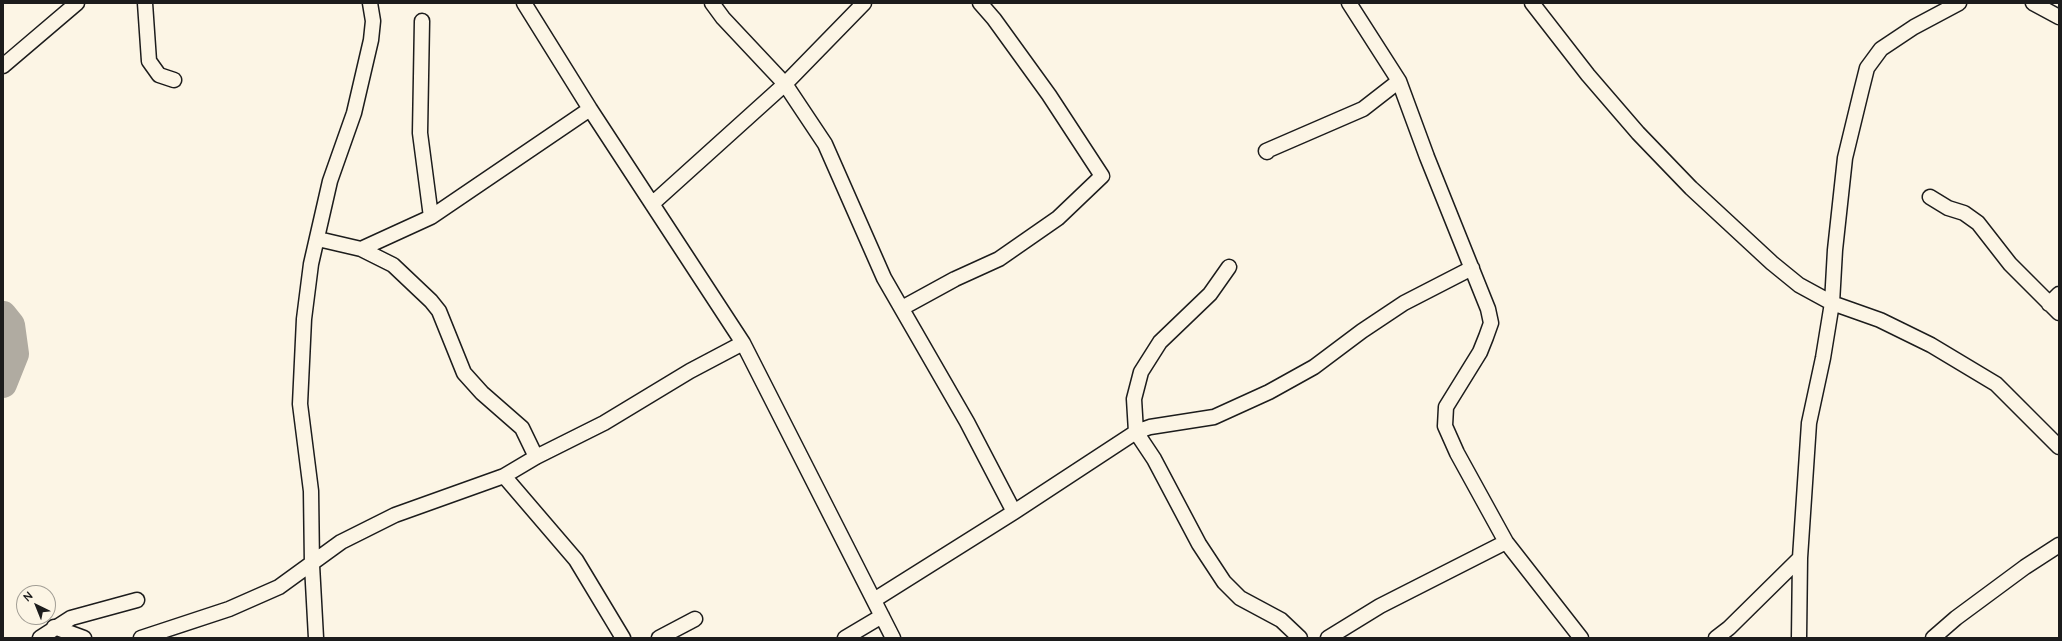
<!DOCTYPE html>
<style>
body{margin:0}
#map{position:relative;width:2062px;height:641px;overflow:hidden;background:#fcf5e5;font-family:"Architects Daughter",sans-serif}
canvas{display:block}
.frame{position:absolute;inset:0;border:4px solid #1c1c1c;pointer-events:none}
.north{position:absolute;left:16px;top:585px;width:40px;height:40px;box-sizing:border-box;background:#fcf5e5;border:1px solid #a29e95;border-radius:50%;rotate:317deg;font-size:11px;font-weight:700;line-height:16px;text-align:center;color:#1c1c1c}
.north::after{content:'';display:block;margin:auto;width:14px;height:18px;background:#1c1c1c;clip-path:polygon(50% 0,100% 100%,50% 72%,0 100%)}
</style>
<div id="map">
<canvas width="2062" height="641"></canvas>
<div class="frame"></div>
<div class="north">N</div>
</div>
<script>
const ctx = document.querySelector('canvas').getContext('2d');
ctx.lineJoin = 'round';
function strokePath(path, color, width, dash) {
  ctx.strokeStyle = color;
  ctx.lineWidth = width;
  ctx.lineCap = dash ? 'butt' : 'round';
  ctx.setLineDash(dash || []);
  ctx.stroke(path);
}
strokePath(new Path2D(`
 M3,315L11,325L15,354L3,384`), '#b0aba1', 28);
const minor = new Path2D(`
 M145,3L149,61L159,75L174,80
 M524,3L590,109L743,343L893,638
 M712,3L723,18L785,84L825,144L884,278L967,422L1014,512
 M1349,3L1399,81L1427,157L1488,309L1491,323L1486,337L1480,352L1446,407L1445,426L1457,453L1506,542L1581,638
 M1532,3L1588,75L1638,133L1691,188L1772,263L1799,285L1832,303L1880,320L1931,345L1996,384L2059,447
 M2033,3L2059,17
 M422,21L420,133L431,217
 M3,66L77,3
 M1267,152L1266,151L1363,109L1399,81
 M1930,197L1948,208L1964,213L1978,223L2010,264L2059,313
 M652,204L785,84L864,3
 M318,239L361,249L431,217L590,109
 M361,249L393,265L431,301L439,311L464,373L482,393L522,428L536,457
 M1229,267L1210,294L1160,342L1141,372L1134,399L1136,432L1154,459L1199,544L1224,582L1240,598L1281,620L1300,638
 M2049,304L2059,294
 M902,308L955,279L999,259L1058,218L1102,176L1049,95L994,19L980,3
 M504,476L576,560L623,638
 M874,600L1014,512L1136,432L1150,427L1214,417L1269,392L1314,367L1362,331L1404,303L1472,268
 M54,627L84,638
 M40,638L71,618L137,600
 M141,638L229,609L279,587L341,542L395,515L504,476L536,457L604,423L690,371L743,343
 M316,638L312,565L311,491L300,404L304,319L311,264L330,181L354,113L371,40L373,21L370,3
 M659,638L695,619
 M845,638L882,616
 M1328,638L1380,606L1506,542
 M1716,638L1729,628L1800,558
 M1799,638L1800,558L1809,423L1823,358L1832,303L1835,250L1845,158L1861,92L1867,68L1881,49L1914,27L1959,3
 M1933,638L1956,618L2025,567L2059,545`);
strokePath(minor, '#1c1c1c', 17);
strokePath(minor, '#fcf5e5', 14);
</script>
